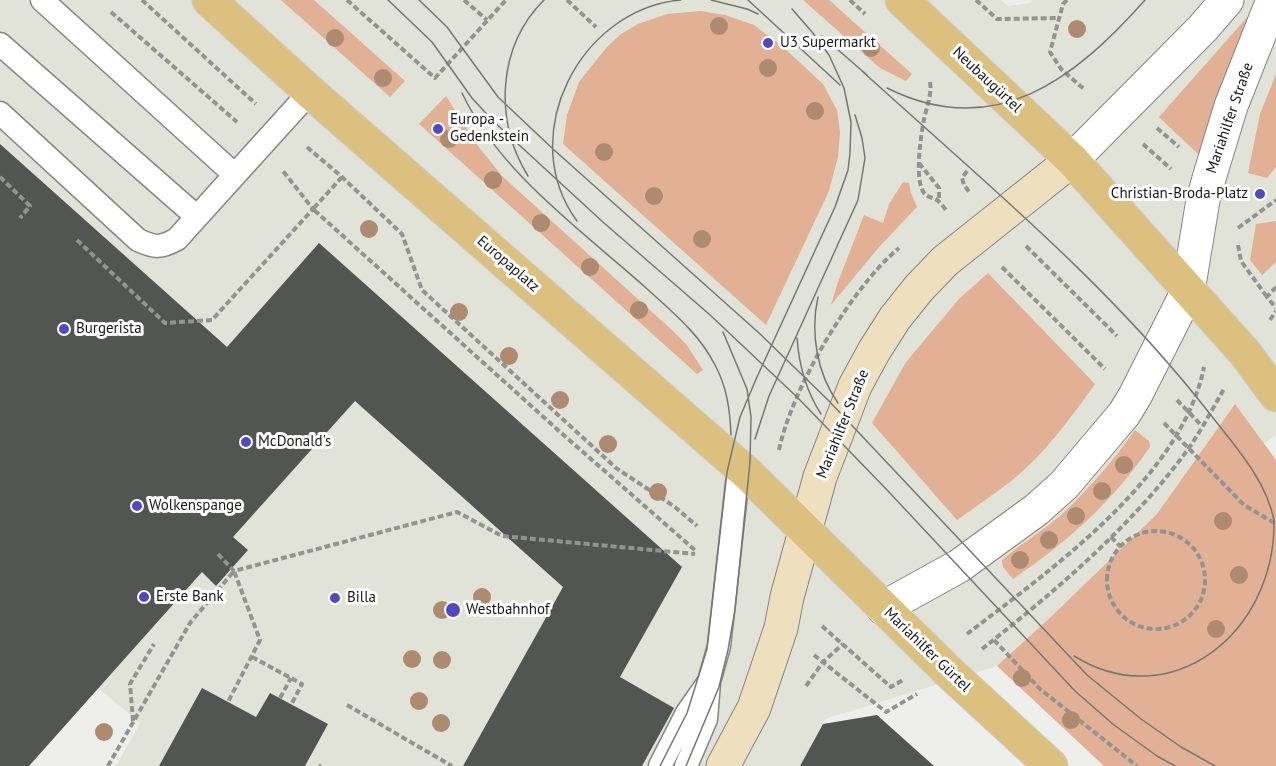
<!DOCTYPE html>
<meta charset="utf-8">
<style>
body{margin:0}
canvas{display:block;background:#eeefeb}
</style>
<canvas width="1276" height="766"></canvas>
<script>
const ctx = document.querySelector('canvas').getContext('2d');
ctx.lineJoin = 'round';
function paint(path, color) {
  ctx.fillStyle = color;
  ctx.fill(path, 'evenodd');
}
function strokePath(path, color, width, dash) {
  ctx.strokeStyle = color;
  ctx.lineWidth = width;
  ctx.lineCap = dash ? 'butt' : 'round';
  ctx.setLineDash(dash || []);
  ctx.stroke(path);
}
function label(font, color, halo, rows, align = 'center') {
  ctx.font = font + ' "PT Sans",sans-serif';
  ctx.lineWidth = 6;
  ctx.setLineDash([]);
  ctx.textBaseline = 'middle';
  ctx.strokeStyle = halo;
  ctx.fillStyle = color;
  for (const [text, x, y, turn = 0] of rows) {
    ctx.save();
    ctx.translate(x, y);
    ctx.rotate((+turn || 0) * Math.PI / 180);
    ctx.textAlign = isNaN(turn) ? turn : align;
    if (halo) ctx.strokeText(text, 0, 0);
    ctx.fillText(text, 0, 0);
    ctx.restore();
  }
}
paint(new Path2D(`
 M0,0H1001L1008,6L1030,3L1033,0H1276V435L1248,455L997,666L825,719L800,766H116L140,723L98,688L0,617Z`), '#e1e3d8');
paint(new Path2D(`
 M281,0H314L405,81L390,97Z
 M803,0H829L912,74L906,81L880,68Z
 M1257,6L1202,158L1159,117Z
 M701,11L725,15L754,25L783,47L823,84L837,110L840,132L838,157L829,191L766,325L563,144L567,115L579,82L606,48L621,34L638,24L667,14Z
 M1276,74V167L1267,178L1248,173L1260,114Z
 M446,96L478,146L502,176L673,331L686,344L703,370L697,374L419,124Z
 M903,182L909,183L911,193L917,207L879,247L831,305L838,282L864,215L883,223L889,204Z
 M1276,221V262L1262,275L1250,260L1256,224Z
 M988,273L1095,384C1070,419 1044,455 1010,482C993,495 975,507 957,520L872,423L906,362L959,299Z
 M1235,404L1276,460V766H1104L997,666L1052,616L1157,514Z
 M1135,430L1149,441L1150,447C1111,503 1069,541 1013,579L1003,567L1002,560C1020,544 1043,531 1061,515C1089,489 1113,461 1135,430Z`), '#e2b094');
paint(new Path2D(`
 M0,144L227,347L319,243L682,567L620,677L674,708L642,766H463L563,587L355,401L233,537L248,550L216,586L202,572L29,766H0Z
 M202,688L256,717L270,693L328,724L305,766H159Z
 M877,715L934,766H800L823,724Z`), '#535553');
const lane = new Path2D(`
 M42,0L235,175
 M0,44L197,217
 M0,113L138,240C155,248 161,248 177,239L310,92
 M660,766L687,713L708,683
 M686,766L706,719L709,682L719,646L739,466`);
const street = new Path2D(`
 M1072,160L1203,28L1227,0
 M883,608L959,566L1036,510L1064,485L1124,414L1135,396L1188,291L1203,200L1210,175L1231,106L1273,0`);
const secondary = new Path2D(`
 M723,766L754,708L781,628L787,597L820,477L855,386L874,351L895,318L919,288L945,261L1072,160`);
const primary = new Path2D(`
 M209,0L310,92L748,474L951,674L1051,766
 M902,0L1072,160L1245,353L1276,395`);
strokePath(lane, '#858582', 25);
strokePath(street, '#858582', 35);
strokePath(secondary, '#858582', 35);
strokePath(primary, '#ccc', 35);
strokePath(new Path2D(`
 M142,0L256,104
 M347,0L435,78L506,0
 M464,0L487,20
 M567,0L596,27
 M850,0L865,14
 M976,0L997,19L1059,18
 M1067,0L1063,4L1050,52L1061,69L1085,90
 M111,12L237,122
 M930,82C932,94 927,106 924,119C921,135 914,180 924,193C928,198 932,197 937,200C940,202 943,206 946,210
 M1157,128L1179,147
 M1143,144L1171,169
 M307,147L342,177L402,234L422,290L616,468L675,507L697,526
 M919,163L939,188V200
 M967,171L962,178L964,185L970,193
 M0,177L30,206L20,218
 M342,177L313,209L559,431L696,551
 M1238,228L1276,200
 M77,240L165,323L212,320L313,209L283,171
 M1238,245L1241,261L1267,297
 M1026,246L1117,336
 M1002,267L1105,369
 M1276,287L1267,297L1276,308
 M1270,320L1276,311
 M1177,400L1202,426
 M1164,423L1244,505L1276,524
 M779,450C792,388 851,288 899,248
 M1107 580a49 49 0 1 1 98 0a49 49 0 1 1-98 0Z
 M1111,537L1121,547
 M218,554L234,571L457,512L502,536L695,554
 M822,626L891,687L903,680
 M967,634C1052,569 1182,477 1204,367
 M994,640L1040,689L1137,766
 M982,649C1057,590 1132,526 1189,448C1202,429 1213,408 1224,389
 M814,655L886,712L917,694
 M252,657L302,684L291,705
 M806,686L823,662L843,644
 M280,698L291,678
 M347,705L452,766
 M133,721L130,684L154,644
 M108,766L190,623L234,571L260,640L228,702
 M319,766H321`), '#939491', 4, [6, 3]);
strokePath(lane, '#fff', 22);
strokePath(street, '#fff', 33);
strokePath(secondary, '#eee0bf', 33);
strokePath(primary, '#dcc07f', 33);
strokePath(new Path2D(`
 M388,0L432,42L472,98L492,120L604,223L709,314L797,397L888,491L1075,691L1114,725L1157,756L1175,766
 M419,0L447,27L498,97L553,149L759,333L828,400L1087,675L1141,719L1181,747L1215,766
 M711,0L747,9L758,14
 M748,0L840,85
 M822,36L867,75
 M862,71C983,181 1109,284 1210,414C1235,446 1266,480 1274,520C1276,633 1171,716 1074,656
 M887,88C995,142 1075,79 1145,0
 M462,93C500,173 580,229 645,287C671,311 699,333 715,365C727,387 730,410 731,435
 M528,176C494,121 497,47 544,0
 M577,221C515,137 579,9 681,0
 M818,297C810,332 817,374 838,403
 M797,338C799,365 806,391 821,414
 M755,439L769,396L858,200L865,158L862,138L855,115
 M660,766L687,713L707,649L727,472L740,417L757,377L835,207L848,170L850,153L851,122L844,88L829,55L812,32L792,9
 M686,766L719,687L728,650L735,610L750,462L751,417L747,389L723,332`), '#767774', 1.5);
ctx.fillStyle = '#ae8b70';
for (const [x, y] of [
 [719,26],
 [1077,29],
 [335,38],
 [871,48],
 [768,68],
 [383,78],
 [815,111],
 [449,139],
 [604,152],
 [493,180],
 [654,196],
 [541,223],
 [369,229],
 [702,239],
 [590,267],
 [639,310],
 [459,312],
 [509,356],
 [560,400],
 [608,444],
 [1124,465],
 [1102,491],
 [658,492],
 [1076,516],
 [1223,521],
 [1049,540],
 [1020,560],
 [1239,575],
 [482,597],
 [442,610],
 [1216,629],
 [412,659],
 [442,660],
 [1022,678],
 [419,701],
 [1071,720],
 [441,723],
 [104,732]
]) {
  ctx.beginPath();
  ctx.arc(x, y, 9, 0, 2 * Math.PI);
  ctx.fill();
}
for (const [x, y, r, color] of [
 [768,43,6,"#5149c0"],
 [438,129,6,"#5149c0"],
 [1260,194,6,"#5149c0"],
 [64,329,6,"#5149c0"],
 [246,442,6,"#5149c0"],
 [137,506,6,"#5149c0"],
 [144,597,6,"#5149c0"],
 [335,598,6,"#5149c0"],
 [453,610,8,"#5149c0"]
]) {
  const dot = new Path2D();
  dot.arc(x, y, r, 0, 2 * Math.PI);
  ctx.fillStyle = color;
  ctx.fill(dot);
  strokePath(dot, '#fff', 2);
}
label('15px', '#171816', '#fff', [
 ["U3 Supermarkt",780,43],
 ["Europa -",450,120],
 ["Gedenkstein",450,137],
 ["Christian-Broda-Platz",1248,194,"right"],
 ["Burgerista",76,329],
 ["McDonald's",258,442],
 ["Wolkenspange",149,506],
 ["Erste Bank",156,597],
 ["Billa",347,598],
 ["Westbahnhof",466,610]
], 'left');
label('15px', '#171816', '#fff', [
 ["Neubaugürtel",987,80,43],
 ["Mariahilfer Straße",1230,118,-71],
 ["Europaplatz",508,264,41],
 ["Mariahilfer Straße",843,424,-68],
 ["Mariahilfer Gürtel",927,650,44]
]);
</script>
